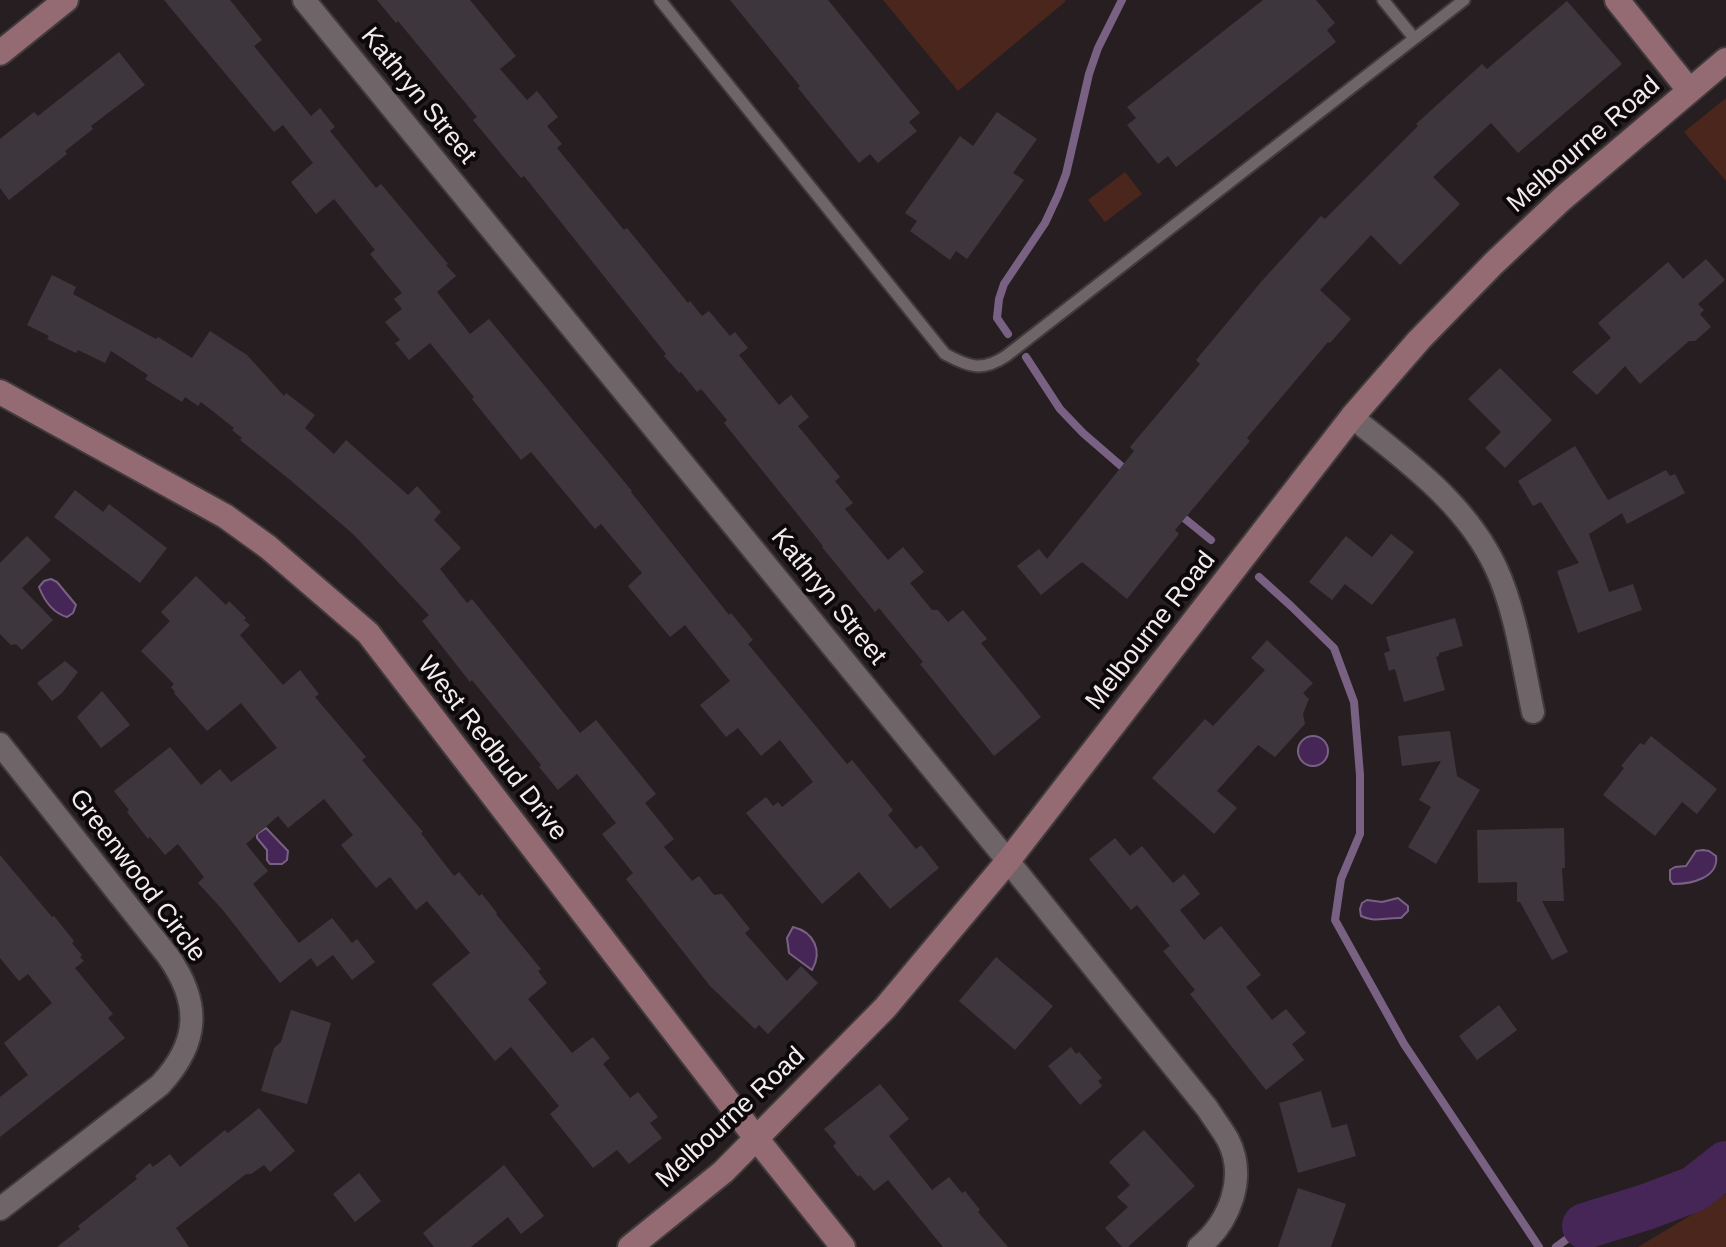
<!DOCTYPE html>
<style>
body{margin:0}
canvas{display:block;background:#261e21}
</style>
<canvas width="1726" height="1247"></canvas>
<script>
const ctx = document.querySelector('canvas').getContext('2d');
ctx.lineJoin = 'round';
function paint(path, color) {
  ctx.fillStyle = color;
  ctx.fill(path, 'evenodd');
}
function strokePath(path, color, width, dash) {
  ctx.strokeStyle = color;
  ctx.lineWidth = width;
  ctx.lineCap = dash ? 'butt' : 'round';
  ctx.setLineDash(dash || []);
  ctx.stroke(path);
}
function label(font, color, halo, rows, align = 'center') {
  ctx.font = font + ' Helvetica,sans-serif';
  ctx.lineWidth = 8;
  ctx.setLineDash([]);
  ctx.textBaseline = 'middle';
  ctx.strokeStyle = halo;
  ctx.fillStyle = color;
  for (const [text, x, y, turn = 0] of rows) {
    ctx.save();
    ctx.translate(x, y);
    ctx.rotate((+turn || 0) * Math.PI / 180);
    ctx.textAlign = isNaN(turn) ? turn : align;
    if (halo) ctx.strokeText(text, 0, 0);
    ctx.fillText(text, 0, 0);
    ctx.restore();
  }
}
paint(new Path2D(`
 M883,0H1064L1066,1L958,91Z
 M1726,98V181L1684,132Z
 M1125,172L1142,194L1105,222L1088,200Z
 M1726,1194V1247H1638Z`), '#4a261d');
const water = new Path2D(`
 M51,579L57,582L76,605L73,613L67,617C53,613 44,600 39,587L44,581Z
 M1298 751a15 15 0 1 1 30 0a15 15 0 1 1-30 0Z
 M266,828L288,851L287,860L282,864H270L267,860V850L257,838V834Z
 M1703,850L1709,851L1716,856C1719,878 1691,884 1673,884L1670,880V870L1675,867L1686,866L1696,851Z
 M1398,898L1408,906V911L1401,918C1387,917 1374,923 1361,916L1360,909L1362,903L1367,900L1382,902Z
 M793,927C814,932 823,951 812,970L789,953L787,938Z`);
paint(water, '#452657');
strokePath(water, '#796184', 2);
strokePath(new Path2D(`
 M1008,334L997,318L999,299L1004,284L1045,223L1058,195L1066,174L1089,74L1098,48L1122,0
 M1026,357L1060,409L1083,433L1128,472
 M1179,514L1211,540
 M1259,577L1291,606L1334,648L1354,702L1360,775V834L1341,879L1335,920L1404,1044L1539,1247
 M1556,1247L1585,1226`), '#796184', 8);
strokePath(new Path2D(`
 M1585,1226L1646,1207L1694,1189L1726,1164`), '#452657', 46);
paint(new Path2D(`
 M164,0H230L262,40L254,46L311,116L320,108L335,127L330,131L376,188L381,184L448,264L446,265L456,276L437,292L470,334L489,319L632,491L631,492L729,615L731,613L753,640L748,644L847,764L852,760L893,810L888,815L916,849L921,845L939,868L890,909L859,872L822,904L746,813L766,797L773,806L778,802L782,807L813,782L780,740L761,756L738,728L726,737L700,705L730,681L685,625L670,637L632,591L628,586L642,573L601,524L595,529L531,452L521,460L472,399L474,397L430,343L409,360L395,343L400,340L385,322L402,309L394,299L402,293L370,254L375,250L334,199L316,214L291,182L313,163L283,125L274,132Z
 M377,0H470L516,56L500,69L527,100L537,91L558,117L547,126L562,144L557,148L624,230L627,228L688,303L690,301L702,316L709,311L730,336L735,332L748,348L739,355L779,405L791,395L809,417L798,426L840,477L835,481L853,503L845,509L888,560L903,547L924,572L910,583L932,610H938L948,622L963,610L987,639L981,643L1041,717L994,756L920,664L923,662L879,608L875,612L822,547L823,546L724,423L727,420L701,389L697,392L681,372L679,373L664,356L666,354L524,176L521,178L473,120L477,117L398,21L396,23Z
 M730,0H828L920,113L909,122L917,131L878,163L870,154L859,163L798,88L800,86Z
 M1263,0H1316L1335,23L1327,30L1336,42L1176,167L1168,156L1158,164L1127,125L1136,118L1127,107Z
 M1567,1L1622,64L1518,153L1491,123L1433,177L1460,204L1400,265L1371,235L1320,290L1351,319L1330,343L1328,342L1247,438L1250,441L1175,530L1179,534L1127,599L1082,562L1041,595L1017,566L1039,549L1047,559L1134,451L1130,447L1200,364L1196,360L1261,282L1321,216L1325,219L1418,126L1416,124L1482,64L1487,69Z
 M119,52L145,85L91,126L93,129L65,151L67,154L9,200L0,188V139L34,112L38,116Z
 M997,112L1037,139L1013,173L1024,180L967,259L956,251L950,260L910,231L917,221L905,213L960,136L973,146Z
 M1706,259L1725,280L1698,304L1704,310L1700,314L1711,327L1695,341H1689L1640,384L1625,366L1597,395L1572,372L1611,338L1598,323L1668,262L1683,279Z
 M52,275L76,287L73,294L156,339L158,337L192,358L210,331L247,355L284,396L286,393L315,415L305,428L334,454L346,440L408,495L417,486L441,512L434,520L461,548L440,569L467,603L472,599L580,733L596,720L656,794L645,803L674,839L664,847L692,881L699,876L714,895L722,894L750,929L745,933L787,981L801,966L818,983L768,1034L759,1025L755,1029L710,986L626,879L633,873L602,834L616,823L577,774L558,790L539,767L541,765L472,680L470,682L422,621L429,615L353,534L289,479L240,440L242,438L232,430L234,428L201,402L198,406L185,397L182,402L145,379L148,375L111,351L105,363L78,350L76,353L47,339L49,336L27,325Z
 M1500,368L1552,420L1505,468L1485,448L1501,432L1468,399Z
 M1575,446L1608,500L1666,470L1670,476L1675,474L1685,493L1627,524L1622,513L1589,534L1609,592L1633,584L1642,610L1578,633L1557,571L1579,563L1541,502L1533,506L1518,481Z
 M75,490L103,512L109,504L167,548L140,583L54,517Z
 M1391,534L1414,552L1372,605L1345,584L1332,600L1309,582L1346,536L1372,557Z
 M27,536L51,560L22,588L53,620L22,650L16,644L11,645L0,634V563Z
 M196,576L226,605L229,601L246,618L244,620L250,625L240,635L283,685L300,670L319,694L315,697L366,757L362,760L423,832L421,833L430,845L454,876L459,872L479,896L482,894L497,913L496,914L541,969L538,971L547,983L528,999L572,1053L593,1037L610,1058L603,1064L630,1098L638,1092L658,1117L650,1123L662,1138L629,1164L617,1150L593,1168L550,1114L559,1106L511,1047L495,1061L432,984L470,953L427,901L416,910L390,877L376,888L341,845L353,835L324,799L288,828L278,816L246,844L268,871L253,884L299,943L332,918L352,943L357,939L375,962L352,980L333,955L317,967L311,958L280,983L222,909L198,883L204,877L178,844L165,855L150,837L148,839L127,812L129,810L114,791L170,747L201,785L220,769L231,782L277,748L241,703L207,731L174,693L175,692L171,687L174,684L141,651L170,621L161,612Z
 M1455,618L1463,646L1439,653V656L1436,657L1445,690L1404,702L1395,669L1389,671L1384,653L1390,651L1386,637Z
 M1267,640L1313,683L1303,693L1309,699L1303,714L1305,724L1275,757L1258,745L1217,791L1237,808L1214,834L1152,778L1205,719L1213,726L1265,670L1251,658Z
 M65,661L78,672L62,693L52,701L37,683Z
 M102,691L130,725L101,748L77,717Z
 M1450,731L1457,776L1480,790L1436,864L1408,847L1431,807L1419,800L1441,761L1402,766L1398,736Z
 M1651,736L1717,789L1697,814L1682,802L1655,836L1603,795L1624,768L1621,766L1640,743L1644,745Z
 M1564,828L1565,868H1562L1564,901H1542L1568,952L1552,960L1520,902H1517V882L1478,883L1477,830Z
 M1115,838L1130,856L1142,846L1173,883L1184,874L1200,894L1180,910L1204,940L1221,926L1261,975L1246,987L1272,1020L1286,1009L1306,1033L1292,1044L1304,1060L1266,1090L1190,994L1195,990L1163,951L1170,946L1137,905L1131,910L1089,859Z
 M0,855L52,917L54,916L74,941L72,943L82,955L80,957L84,961L75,968L113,1014L108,1018L125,1038L0,1137V1097L28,1075L4,1043L52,1003L28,974L19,981L0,958Z
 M996,957L1053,1006L1015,1050L959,1001Z
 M1499,1005L1517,1030L1477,1060L1459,1036Z
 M291,1010L331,1023L307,1104L261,1091L274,1048L281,1042Z
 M1071,1047L1076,1054L1079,1052L1102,1078L1098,1081L1102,1086L1080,1105L1048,1066Z
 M880,1084L909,1119L889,1136L932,1190L949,1177L962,1193L965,1191L980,1210L978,1212L1008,1247H943L888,1180L874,1191L860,1175L858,1177L833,1146L836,1143L824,1129Z
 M1321,1091L1332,1128L1347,1124L1356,1156L1298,1173L1279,1103Z
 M259,1108L295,1151L270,1172L264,1165L251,1174H246L176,1228L189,1247H57L80,1229L78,1226L137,1179L135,1176L150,1163L153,1167L170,1154L180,1167L225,1130L228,1133Z
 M1144,1130L1195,1186L1128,1247H1122L1105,1228L1128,1207L1117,1197L1130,1185L1109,1162Z
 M504,1165L544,1216L521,1234L508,1217L471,1247H434L423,1233Z
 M359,1173L381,1201L355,1222L333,1194Z
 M1298,1188L1346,1204L1331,1247H1278Z`), '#3d363c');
const lane = new Path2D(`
 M660,0L945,354C969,367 982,372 1006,356L1464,0
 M1383,0L1414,38`);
const street = new Path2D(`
 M304,0L1008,861L1207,1108C1214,1119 1222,1129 1228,1140C1247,1177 1230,1222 1199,1247
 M1352,417C1406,461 1466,503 1496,568C1516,611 1523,665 1533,712
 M0,744L168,956C201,1003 200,1042 160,1085L0,1209`);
const secondary = new Path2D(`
 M1617,0L1689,90
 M0,53L66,0
 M0,392L225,516L268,547L368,633L756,1138L843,1247
 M630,1247L723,1172L885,1008L1008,861L1352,417L1419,340L1494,263L1562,199L1726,60`);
strokePath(lane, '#413a3d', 15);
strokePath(street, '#413a3d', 26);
strokePath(secondary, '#413a3d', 28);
strokePath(lane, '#6f6569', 11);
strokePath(street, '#6f6569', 22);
strokePath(secondary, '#946b72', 24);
label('26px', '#f2ecee', '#0d090a', [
 ["Kathryn Street",418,96,51],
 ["Melbourne Road",1584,145,-41],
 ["Kathryn Street",828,597,51],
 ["Melbourne Road",1151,631,-52],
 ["West Redbud Drive",492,749,52],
 ["Greenwood Circle",137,876,53],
 ["Melbourne Road",731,1118,-43]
]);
</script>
